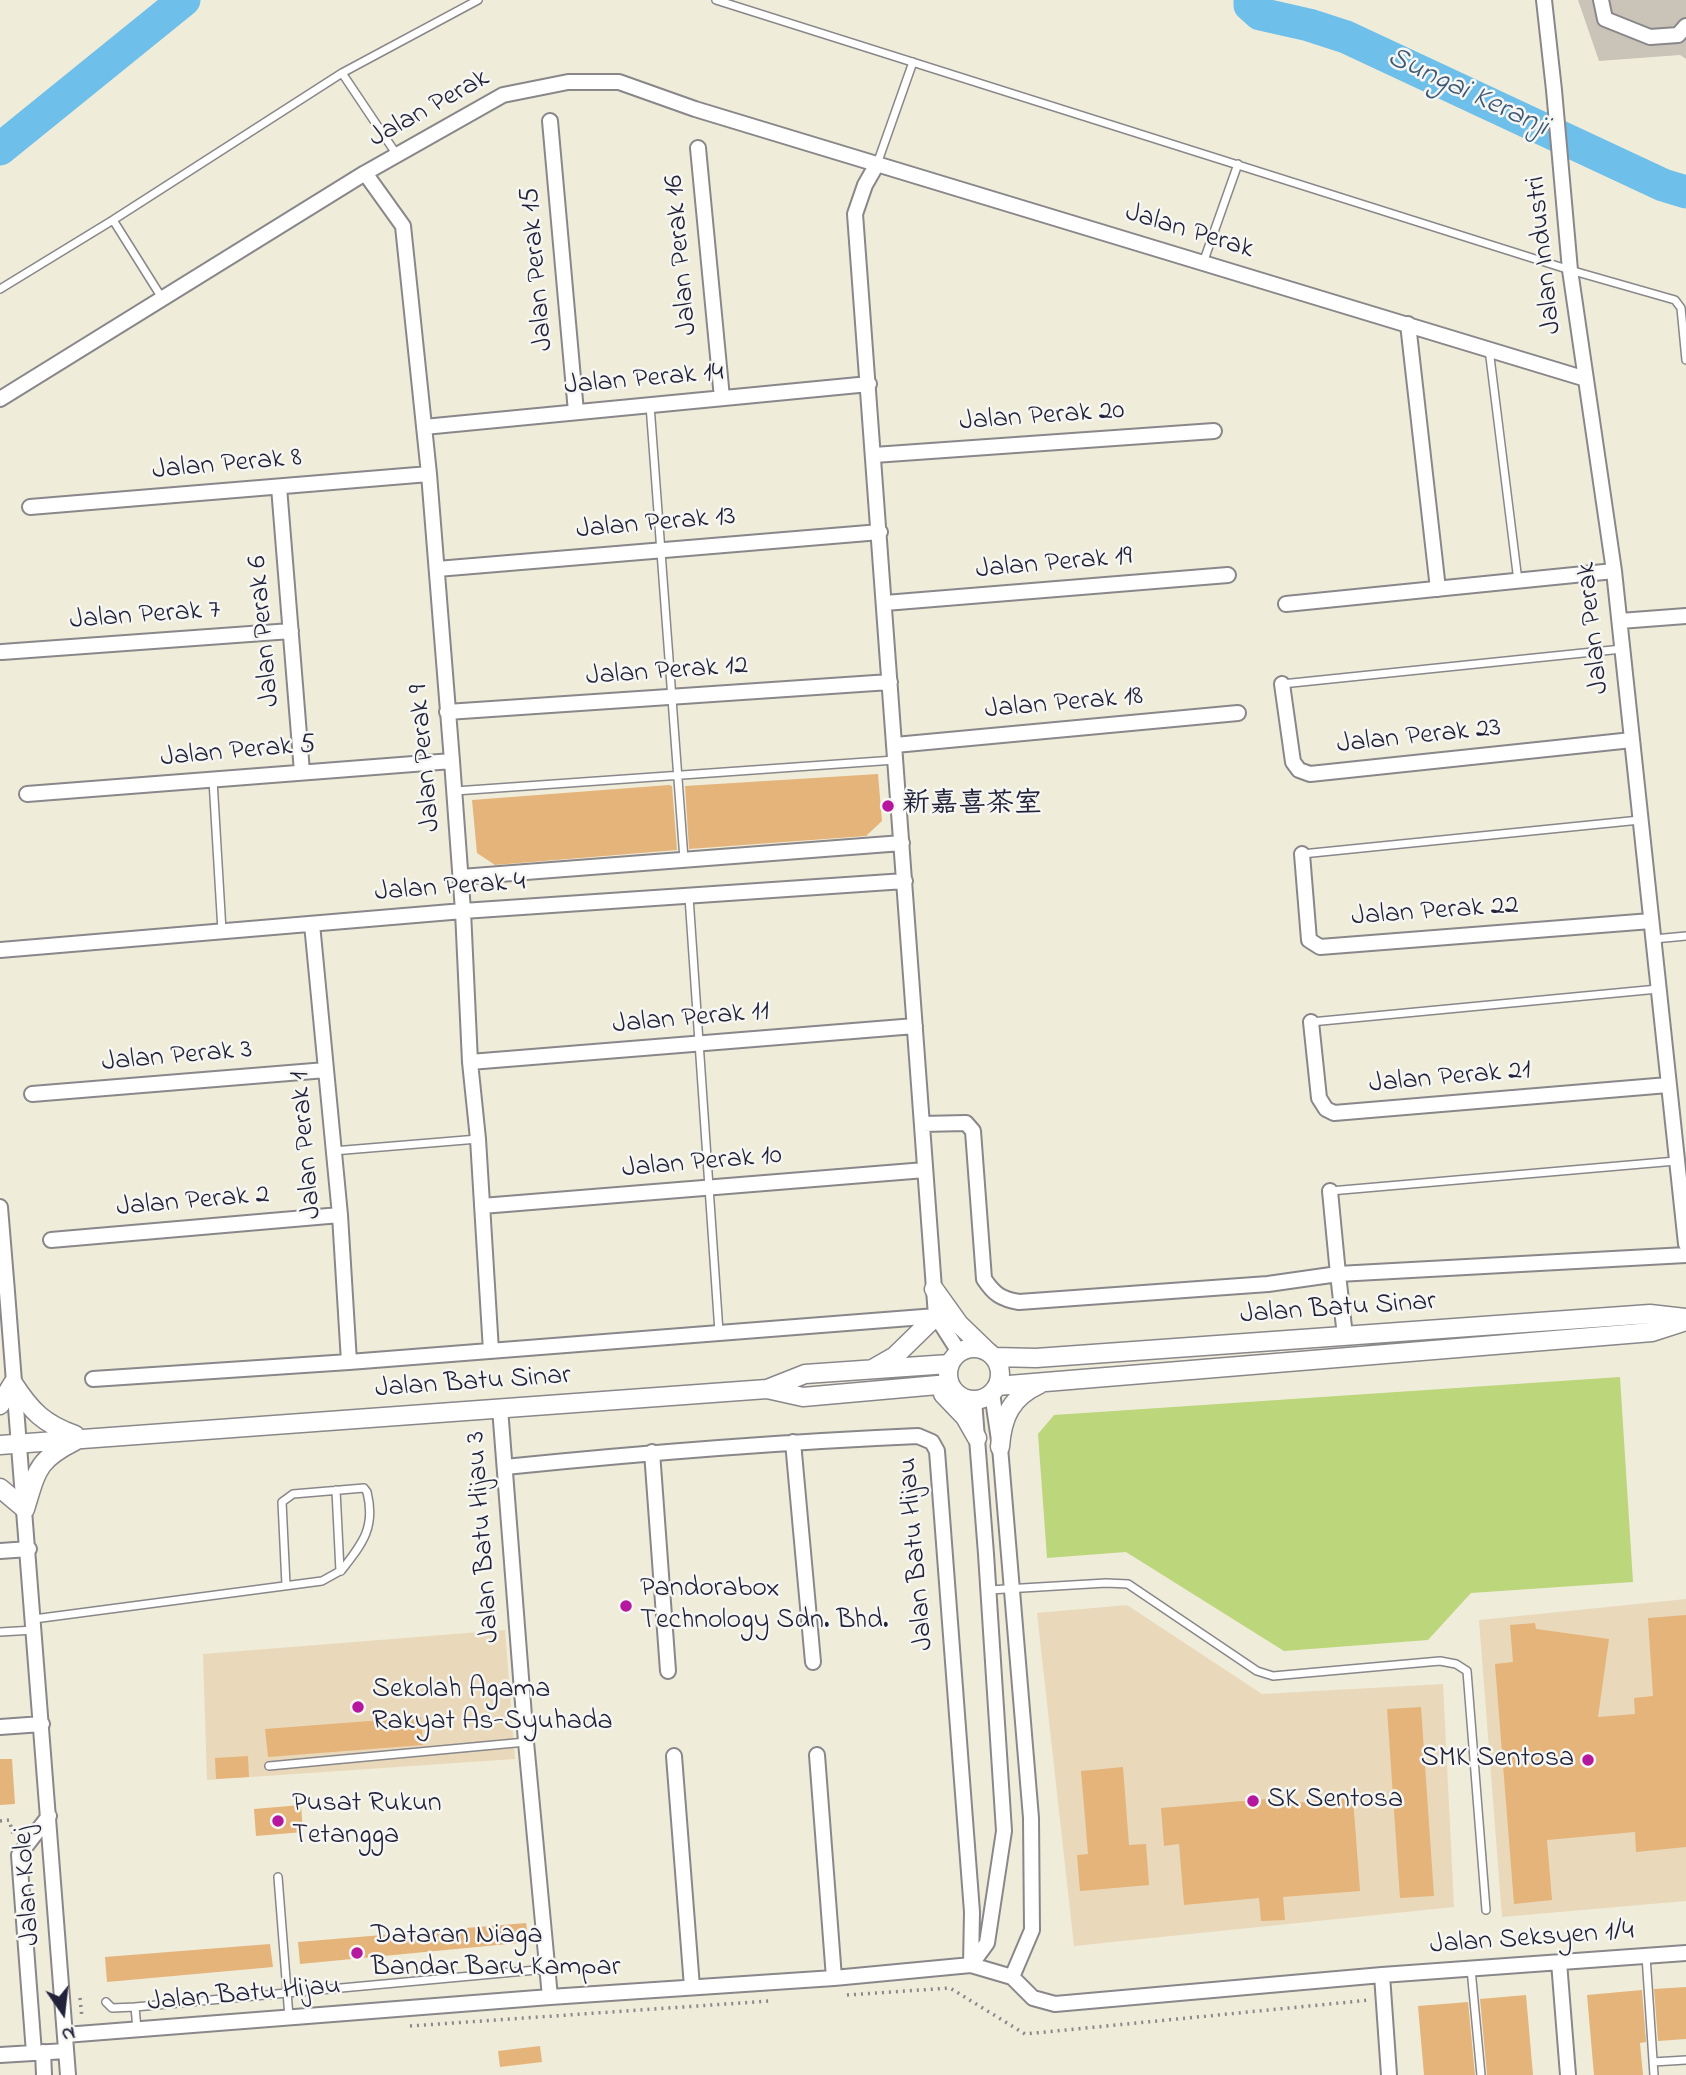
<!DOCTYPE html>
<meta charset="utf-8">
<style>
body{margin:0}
#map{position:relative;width:1686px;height:2075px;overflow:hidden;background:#f0ecda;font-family:"Indie Flower",sans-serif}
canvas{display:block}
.north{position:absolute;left:28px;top:1977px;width:70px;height:70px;-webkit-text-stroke:5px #f6f6f2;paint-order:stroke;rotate:166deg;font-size:19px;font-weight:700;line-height:28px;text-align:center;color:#22223b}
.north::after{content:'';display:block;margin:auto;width:24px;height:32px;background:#22223b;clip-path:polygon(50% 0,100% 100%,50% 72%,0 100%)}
</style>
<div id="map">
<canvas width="1686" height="2075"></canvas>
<div class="north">N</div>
</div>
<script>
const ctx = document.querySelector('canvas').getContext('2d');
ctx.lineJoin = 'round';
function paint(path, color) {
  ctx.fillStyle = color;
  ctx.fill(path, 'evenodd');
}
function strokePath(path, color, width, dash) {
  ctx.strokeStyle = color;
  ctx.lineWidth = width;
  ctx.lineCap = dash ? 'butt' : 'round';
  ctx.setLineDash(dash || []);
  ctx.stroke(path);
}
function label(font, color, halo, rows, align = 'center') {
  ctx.font = font + ' "Indie Flower","LXGW WenKai TC",sans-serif';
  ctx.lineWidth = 5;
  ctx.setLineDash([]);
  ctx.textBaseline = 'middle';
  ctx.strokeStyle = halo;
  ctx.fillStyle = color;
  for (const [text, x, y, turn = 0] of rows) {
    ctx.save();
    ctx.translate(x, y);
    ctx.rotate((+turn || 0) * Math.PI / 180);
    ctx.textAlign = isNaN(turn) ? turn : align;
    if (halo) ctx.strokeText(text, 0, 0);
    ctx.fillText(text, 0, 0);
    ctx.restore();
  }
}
paint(new Path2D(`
 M1686,1599V1901L1502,1917L1479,1620Z
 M1127,1605L1262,1694L1443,1684L1454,1907L1074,1946L1037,1613Z
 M505,1630L515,1759L207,1780L203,1654Z`), '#e9d9ba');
paint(new Path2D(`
 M1578,0H1686V59L1680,55L1599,61Z`), '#c9c3b8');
paint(new Path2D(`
 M1620,1377L1633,1582L1471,1593L1428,1640L1284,1651L1126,1552L1047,1558L1038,1434L1054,1415Z`), '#bcd67b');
strokePath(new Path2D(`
 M1250,0V5L1260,14L1309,25L1346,37L1663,185L1686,192
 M0,149L184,0`), '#6ebfe9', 33);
paint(new Path2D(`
 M878,774L882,821L866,836L689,849L685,786Z
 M669,785L672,786L677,850L495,865L477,853L472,800Z
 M1686,1615V1847L1636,1852L1635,1832L1547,1840L1552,1900L1514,1904L1495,1664L1513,1662L1510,1625L1535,1623L1536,1629L1609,1639L1598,1717L1635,1714L1634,1698L1653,1696L1648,1618Z
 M1421,1707L1434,1896L1400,1898L1387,1709Z
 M421,1717L423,1745L268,1757L265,1729Z
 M248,1756L249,1777L216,1779L215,1758Z
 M0,1759H12L15,1804L0,1805Z
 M1123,1767L1129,1845L1146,1844L1149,1885L1080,1891L1077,1855L1088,1854L1081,1771Z
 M1353,1798L1360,1891L1283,1897L1285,1920L1261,1921L1259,1898L1184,1905L1179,1844L1164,1846L1161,1808L1266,1799L1267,1805Z
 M301,1805L303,1832L256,1836L254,1809Z
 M526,1923L529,1942L300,1964L298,1942Z
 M270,1944L273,1967L107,1982L105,1957Z
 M1686,1987V2039L1658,2041L1654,1989Z
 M1642,1990L1646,2042L1640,2043L1643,2075H1594L1587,1995Z
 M1526,1995L1533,2075H1487L1480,1999Z
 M1468,2002L1475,2075H1424L1418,2006Z
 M540,2046L542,2062L500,2067L498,2051Z`), '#e4b47b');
const service = new Path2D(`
 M716,0L1570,270L1675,300L1681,308L1686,360
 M342,73L397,155
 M877,164L913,62
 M113,220L162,298
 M1203,263L1238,164
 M0,289L113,220L342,73L478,0
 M1489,349L1518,581
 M650,405L684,859
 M1282,684L1622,649
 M213,780L222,931
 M455,791L895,760
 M1302,854L1640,820
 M689,897L719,1332
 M1654,939L1686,936
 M1311,1022L1658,989
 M333,1151L478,1139
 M1330,1191L1676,1161
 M286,1585L282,1502L293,1494L364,1488L367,1492C376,1528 362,1544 341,1571
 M989,1590L1106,1583L1128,1584L1257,1671L1273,1676L1440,1661L1456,1664L1467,1671L1486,1910
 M34,1619L322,1581L340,1571L336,1490
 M0,1632L34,1630
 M269,1766L526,1742
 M278,1877L289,2017
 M1646,1956L1654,2075
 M1471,1969L1481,2075
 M106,2002L112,2008L135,2007
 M137,2029L135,2007L547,1969
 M1653,2062L1686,2060`);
const minor = new Path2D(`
 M1544,0L1554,90L1570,270L1614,571L1686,1244
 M1601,0L1605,19L1650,37L1678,35L1686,26
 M550,121L576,412
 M698,148L722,398
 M877,164L865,185L855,214L936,1316L959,1352
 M365,173L403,226L429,474L452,761L463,911L470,1062L478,1139L491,1351
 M1408,324L1438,589
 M0,399L365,173L503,95L568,82H619L695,109L1586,379
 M424,427L869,384
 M874,455L1214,431
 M279,487L302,772
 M30,507L429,474
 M437,569L880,532
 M885,603L1228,575
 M1286,604L1614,571
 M1620,621L1686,616
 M2,652L291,631
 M1282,684L1293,762L1299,770L1310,774L1632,740
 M447,712L890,682
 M895,745L1238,713
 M27,794L452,761
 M1302,854L1309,940L1320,947L1651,921
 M461,877L902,843
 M312,924L340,1215L349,1362
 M0,950L463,911L905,881
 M1311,1022L1319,1098L1326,1109L1334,1113L1668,1085
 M470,1062L915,1026
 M32,1094L326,1070
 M922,1124L966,1123L973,1131L984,1279C994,1294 1001,1299 1019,1302L1268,1284L1338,1274L1345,1336
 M1330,1191L1338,1274L1686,1255
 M482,1206L925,1170
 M0,1207C24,1496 47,1785 68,2075
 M51,1240L340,1215
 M93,1379L349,1362L936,1316
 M992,1393L1000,1447L1031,1818L1032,1930L1012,1977
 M500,1408L526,1742L550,1997
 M793,1442L813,1662
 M652,1452L668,1671
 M505,1467C643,1453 780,1442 918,1436L932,1442L937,1451L972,1912L971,1965
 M0,1551L29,1549
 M0,1727L42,1724
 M817,1755L834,1978
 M674,1756L692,1987
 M1559,1962L1568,2075
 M971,1965L987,1943L1004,1831L986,1554L974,1400
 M1382,1975L1389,2075
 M65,2035L550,1997L834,1978L971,1965L1012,1977L1033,1998L1055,2004L1382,1975L1686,1953
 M43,2052L44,2075
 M34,2053L19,1855L49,1816
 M0,2055L66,2051`);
const tertiary = new Path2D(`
 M934,1289L959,1324L988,1352
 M948 1374a26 26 0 1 1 52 0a26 26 0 1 1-52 0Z
 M994,1357L1036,1358L1650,1314L1686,1318
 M874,1368L895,1356L936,1316
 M997,1386L1652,1332L1686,1321
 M767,1389L805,1374L949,1364
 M943,1394L965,1417L977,1438
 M0,1405L13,1383C31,1411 44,1424 75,1435
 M0,1445L767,1389L803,1397L949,1384
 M1000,1447C1002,1417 1011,1397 1040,1384
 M0,1488L25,1509C37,1470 37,1460 75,1441`);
strokePath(service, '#89878a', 10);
strokePath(minor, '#89878a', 18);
strokePath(tertiary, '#89878a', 21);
strokePath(new Path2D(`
 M0,1821L9,1820L14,1837
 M847,1995L950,1988L1025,2034L1370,2000
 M80,1998L82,2018
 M410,2026L769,2001`), '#89878a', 3.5, [2, 5]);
strokePath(service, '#fff', 7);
strokePath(minor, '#fff', 14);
strokePath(tertiary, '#fff', 18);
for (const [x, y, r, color] of [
 [888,806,7,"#b5179e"],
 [626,1606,7,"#b5179e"],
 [358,1707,7,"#b5179e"],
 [1588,1760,7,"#b5179e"],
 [1253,1801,7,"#b5179e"],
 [278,1821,7,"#b5179e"],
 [357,1953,7,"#b5179e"]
]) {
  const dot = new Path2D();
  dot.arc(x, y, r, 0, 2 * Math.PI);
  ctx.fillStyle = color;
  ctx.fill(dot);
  strokePath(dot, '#f6f6f2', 2.5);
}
label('28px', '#22223b', '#f6f6f2', [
 ["Jalan Perak",430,110,-29],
 ["Jalan Perak",1189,233,17],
 ["Jalan Perak 16",683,255,-95],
 ["Jalan Industri",1546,255,-96],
 ["Jalan Perak 15",539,269,-95],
 ["Jalan Perak 14",644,381,-5],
 ["Jalan Perak 20",1042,418,-4],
 ["Jalan Perak 8",227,466,-5],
 ["Jalan Perak 13",656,525,-5],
 ["Jalan Perak 19",1054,565,-5],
 ["Jalan Perak 7",145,617,-4],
 ["Jalan Perak",1595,628,-96],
 ["Jalan Perak 6",266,631,-95],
 ["Jalan Perak 12",667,673,-4],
 ["Jalan Perak 18",1064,705,-5],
 ["Jalan Perak 23",1419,738,-6],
 ["Jalan Perak 5",238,753,-5],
 ["Jalan Perak 9",427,758,-95],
 ["Jalan Perak 4",450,889,-4],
 ["Jalan Perak 22",1435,913,-4],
 ["Jalan Perak 11",691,1020,-5],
 ["Jalan Perak 3",177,1058,-5],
 ["Jalan Perak 21",1450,1079,-5],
 ["Jalan Perak 1",308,1145,-95],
 ["Jalan Perak 10",702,1164,-5],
 ["Jalan Perak 2",193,1203,-5],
 ["Jalan Batu Sinar",1338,1310,-4],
 ["Jalan Batu Sinar",473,1384,-4],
 ["Jalan Batu Hijau 3",485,1537,-94],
 ["Jalan Batu Hijau",918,1554,-95],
 ["Jalan Kolej",29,1886,-94],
 ["Jalan Seksyen 1/4",1532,1940,-4],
 ["Jalan Batu Hijau",244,1996,-5]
]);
label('28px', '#22223b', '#f6f6f2', [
 ["新嘉喜茶室",902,806],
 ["Pandorabox",640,1590],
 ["Technology Sdn. Bhd.",640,1622],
 ["Sekolah Agama",372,1691],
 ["Rakyat As-Syuhada",372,1723],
 ["SMK Sentosa",1574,1760,"right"],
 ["SK Sentosa",1267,1801],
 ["Pusat Rukun",292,1805],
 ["Tetangga",292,1837],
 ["Dataran Niaga",371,1937],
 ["Bandar Baru Kampar",371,1969]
], 'left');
label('italic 30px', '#3d5978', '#f6f6f2', [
 ["Sungai Keranji",1467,94,25]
]);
</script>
